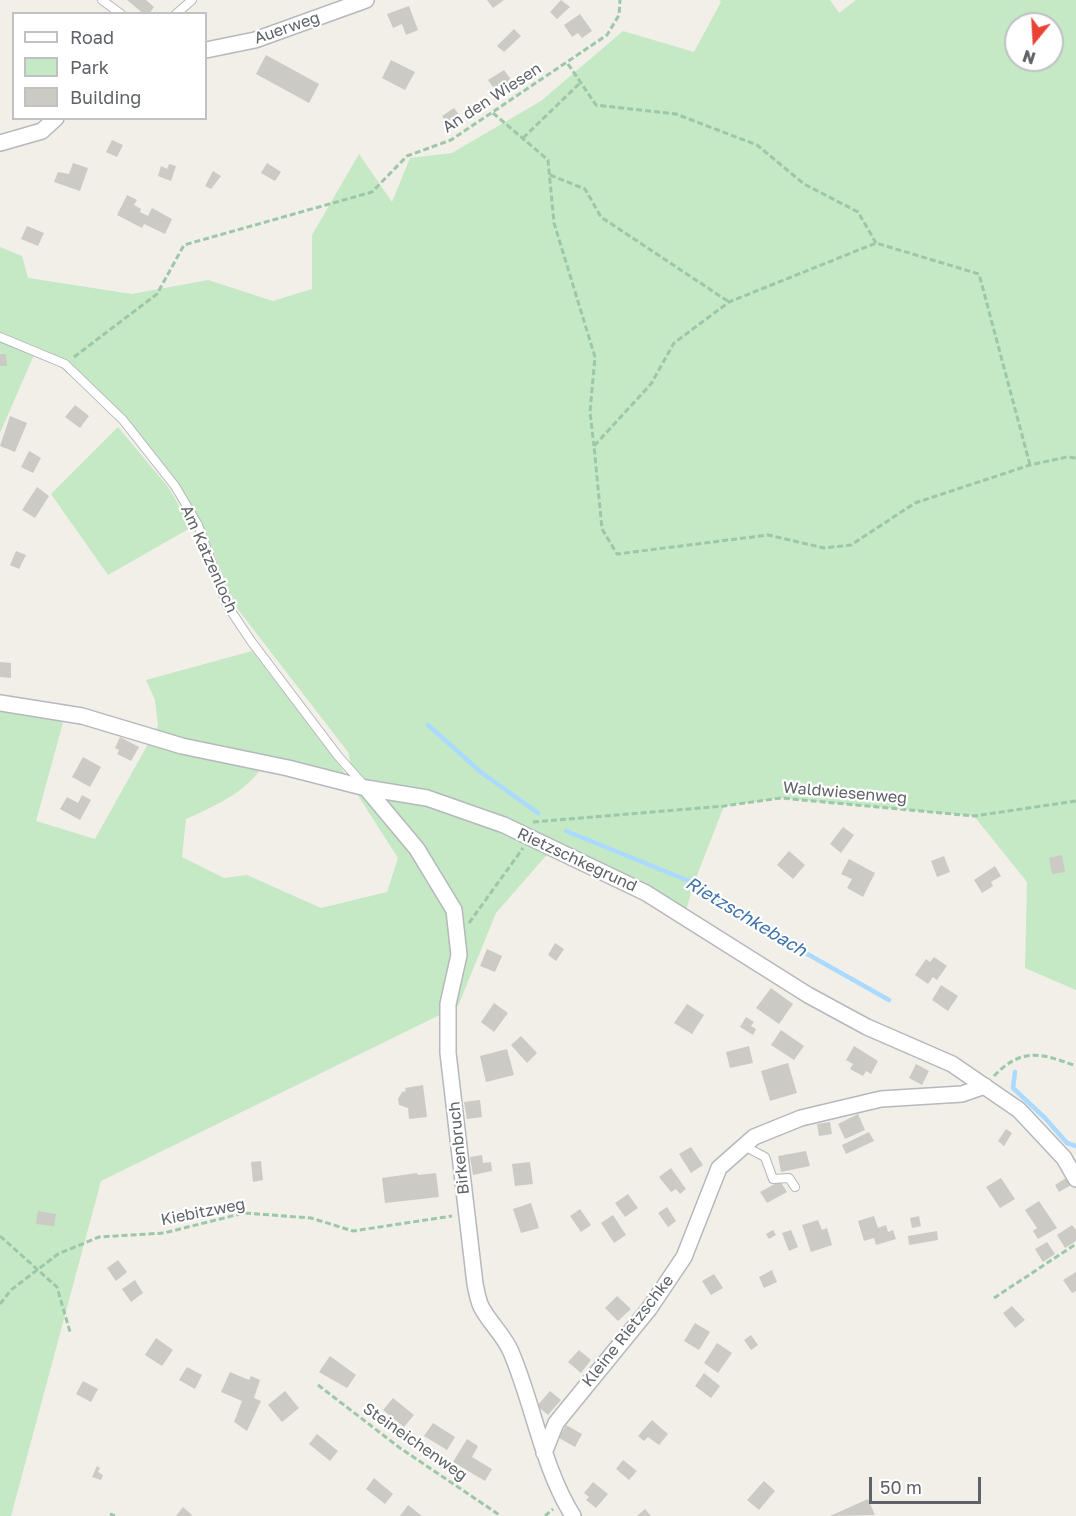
<!DOCTYPE html>
<style>
body{margin:0}
#map{position:relative;width:1076px;height:1516px;overflow:hidden;background:#f1efe8;font-family:"Golos Text",sans-serif}
canvas{display:block}
.legend{position:absolute;left:12px;top:12px;width:195px;height:108px;box-sizing:border-box;background:#fff;border:2px solid #bfc1c3;margin:0;padding:8px 10px;list-style:none;font-size:18px;color:#5f6368}
.legend li{display:flex;align-items:center;gap:12px;height:30px}
.legend b{width:30px;border:2px solid #bfc1c3}
.north{position:absolute;left:1004px;top:12px;width:60px;height:60px;box-sizing:border-box;background:#fff;border:2px solid #bfc1c3;border-radius:50%;rotate:198deg;font-size:16px;font-weight:700;line-height:24px;text-align:center;color:#5f6368}
.north::after{content:'';display:block;margin:auto;width:21px;height:27px;background:#ea4335;clip-path:polygon(50% 0,100% 100%,50% 72%,0 100%)}
.scale{position:absolute;left:869px;top:1477px;width:112px;height:27px;box-sizing:border-box;border:3px solid #5f6368;border-top:0;padding-left:8px;font-size:18px;line-height:21px;white-space:nowrap;color:#5f6368;-webkit-text-stroke:4px #fff;paint-order:stroke}
</style>
<div id="map">
<canvas width="1076" height="1516"></canvas>
<ul class="legend">
<li><b style="height:8px;background:#fff"></b>Road</li>
<li><b style="height:16px;background:#c5e8c5"></b>Park</li>
<li><b style="height:16px;background:#cccac5"></b>Building</li>
</ul>
<div class="north">N</div>
<div class="scale">50 m</div>
</div>
<script>
const ctx = document.querySelector('canvas').getContext('2d');
ctx.lineJoin = 'round';
function paint(path, color) {
  ctx.fillStyle = color;
  ctx.fill(path, 'evenodd');
}
function strokePath(path, color, width, dash) {
  ctx.strokeStyle = color;
  ctx.lineWidth = width;
  ctx.lineCap = dash ? 'butt' : 'round';
  ctx.setLineDash(dash || []);
  ctx.stroke(path);
}
function label(font, color, halo, rows, align = 'center') {
  ctx.font = font + ' "Golos Text",sans-serif';
  ctx.lineWidth = 4.5;
  ctx.setLineDash([]);
  ctx.textBaseline = 'middle';
  ctx.strokeStyle = halo;
  ctx.fillStyle = color;
  for (const [text, x, y, turn = 0] of rows) {
    ctx.save();
    ctx.translate(x, y);
    ctx.rotate((+turn || 0) * Math.PI / 180);
    ctx.textAlign = isNaN(turn) ? turn : align;
    if (halo) ctx.strokeText(text, 0, 0);
    ctx.fillText(text, 0, 0);
    ctx.restore();
  }
}
paint(new Path2D(`
 M719,0H830L839,13L856,0H1076V990L1025,968L1027,882L974,816L781,798L724,806L694,883L684,917L551,850L496,913L458,1006L101,1181L11,1516H0V711L64,719L36,821L95,839L158,726L155,700L146,680L252,651L341,767L347,778L268,758C250,791 219,804 186,819L182,857L224,878L247,875L321,908L387,892L398,858L359,797L348,752L233,603L203,525H198L175,486L123,420L37,348L0,433V247L22,256L28,278L132,294L208,280L273,301L312,289V235L359,154L392,202L410,158L452,153L541,101L623,31L694,52L721,2ZM1016,24H1052V60H1016Z
 M118,427L168,487L192,527L108,575L51,494Z`), '#c5e8c5');
strokePath(new Path2D(`
 M428,725L482,773L538,813
 M566,831L694,883L786,942L889,1000
 M1015,1072L1013,1088L1045,1118L1067,1143L1076,1146`), '#aadaff', 4.5);
paint(new Path2D(`
 M127,0H146L154,7L149,14H144Z
 M487,0H504L493,8Z
 M561,0L570,7L557,19L550,12Z
 M409,6L418,30L406,35L402,24L393,28L387,14Z
 M580,14L592,31L582,38L578,33L572,37L564,25Z
 M514,29L521,36L504,52L497,46Z
 M266,55L319,84L309,103L256,74Z
 M391,60L415,72L405,90L382,78Z
 M504,70L515,85L499,96L488,80Z
 M454,108L464,122L452,130L442,116Z
 M112,140L123,145L117,157L106,152Z
 M73,163L88,168L80,191L54,182L58,172L69,174Z
 M267,163L281,172L275,181L261,173Z
 M169,164L176,166L171,181L158,176L161,166L167,169Z
 M213,171L221,176L211,189L205,186Z
 M127,195L137,200L134,205L141,209L140,212L148,216L152,208L172,219L165,234L144,224L142,228L117,215Z
 M27,226L44,233L38,246L21,239Z
 M0,354H6L7,366H0Z
 M75,405L89,416L80,428L65,417Z
 M10,416L27,423L15,452L0,446Z
 M29,451L41,458L33,473L21,467Z
 M37,487L49,496L35,518L22,510Z
 M16,551L26,555L19,569L10,565Z
 M0,662L11,663V678L0,677Z
 M120,737L139,747L131,761L117,754L119,750L115,748Z
 M83,757L101,767L90,787L72,777Z
 M82,795L91,800L80,820L60,809L67,797L78,803Z
 M843,827L854,835L841,853L830,844Z
 M789,851L805,865L793,879L777,865Z
 M1062,855L1065,872L1052,874L1049,858Z
 M944,856L950,872L937,877L931,861Z
 M849,859L875,873L863,897L847,888L852,879L841,874Z
 M995,866L1001,876L991,882L993,886L982,893L974,880Z
 M555,943L564,949L556,961L548,955Z
 M487,949L502,956L495,972L480,966Z
 M934,957L947,966L937,980L933,977L928,984L915,975L926,959L930,962Z
 M941,985L958,996L948,1011L932,1000Z
 M771,988L793,1004L779,1024L756,1008Z
 M494,1003L508,1013L494,1032L481,1022Z
 M687,1004L704,1015L692,1034L674,1023Z
 M746,1017L754,1022L751,1026L756,1029L753,1035L740,1027Z
 M781,1030L804,1046L794,1060L771,1045Z
 M521,1036L537,1053L527,1063L511,1045Z
 M749,1046L753,1063L730,1068L726,1052Z
 M854,1046L878,1061L871,1074L866,1071L863,1076L850,1069L853,1064L846,1060Z
 M507,1049L514,1075L486,1082L480,1056Z
 M788,1063L797,1093L770,1101L761,1071Z
 M916,1064L929,1071L922,1085L909,1078Z
 M423,1085L427,1117L409,1119L408,1108L399,1105L398,1099L402,1092L406,1091L405,1088Z
 M480,1100L482,1117L467,1119L464,1102Z
 M858,1114L865,1130L845,1139L838,1124Z
 M830,1122L832,1134L819,1136L817,1124Z
 M1006,1129L1012,1133L1004,1146L998,1141Z
 M869,1132L874,1141L846,1154L842,1145Z
 M691,1147L703,1165L691,1173L679,1154Z
 M806,1151L810,1166L781,1172L778,1156Z
 M482,1155L483,1163L491,1162L492,1171L473,1175L470,1157Z
 M261,1161L263,1180L253,1182L251,1162Z
 M530,1162L533,1184L515,1186L512,1164Z
 M671,1168L686,1189L680,1194L676,1189L671,1192L659,1177Z
 M417,1173L418,1175L436,1173L439,1197L385,1203L382,1178Z
 M1001,1178L1015,1199L1000,1208L986,1187Z
 M1066,1178L1071,1185L1059,1192L1055,1185Z
 M780,1181L787,1192L767,1203L760,1192Z
 M628,1194L638,1208L625,1217L615,1203Z
 M1039,1201L1057,1228L1038,1239L1033,1231L1037,1228L1025,1210Z
 M531,1203L539,1228L521,1233L513,1209Z
 M667,1207L676,1221L668,1227L658,1213Z
 M580,1209L591,1225L581,1232L570,1216Z
 M38,1211L56,1214L54,1226L36,1224Z
 M613,1215L626,1235L614,1243L601,1223Z
 M874,1216L878,1228L886,1225L888,1232L893,1230L896,1239L876,1245L874,1238L864,1241L858,1221Z
 M919,1216L921,1226L912,1228L910,1218Z
 M818,1220L822,1230L827,1228L832,1245L811,1252L802,1225Z
 M1072,1225L1076,1230V1241L1065,1248L1057,1235Z
 M773,1230L776,1235L769,1239L766,1234Z
 M791,1230L798,1247L789,1251L782,1233Z
 M937,1231L938,1240L909,1245L908,1236Z
 M1047,1242L1055,1254L1043,1262L1035,1249Z
 M118,1260L127,1272L116,1281L107,1268Z
 M772,1270L777,1282L764,1288L759,1277Z
 M1076,1272V1291L1072,1293L1063,1280Z
 M714,1274L723,1288L711,1295L702,1281Z
 M135,1280L143,1293L131,1302L122,1289Z
 M617,1296L631,1309L618,1321L605,1308Z
 M1012,1306L1025,1320L1015,1328L1003,1313Z
 M695,1323L710,1332L699,1350L684,1341Z
 M751,1335L758,1345L751,1350L744,1340Z
 M156,1338L173,1350L162,1366L145,1355Z
 M717,1343L732,1353L718,1373L704,1363Z
 M579,1350L591,1360L581,1373L568,1362Z
 M330,1356L356,1375L347,1388L319,1372Z
 M187,1367L202,1375L195,1389L179,1380Z
 M230,1372L249,1380L251,1376L260,1380L254,1398L261,1401L247,1431L234,1422L242,1401L221,1392Z
 M704,1373L720,1386L711,1398L695,1386Z
 M83,1381L98,1389L91,1402L76,1394Z
 M285,1391L299,1408L282,1422L268,1405Z
 M550,1391L561,1400L548,1415L537,1406Z
 M393,1398L414,1415L404,1427L383,1410Z
 M652,1420L668,1434L659,1445L648,1437L644,1441L638,1436Z
 M433,1423L455,1437L447,1450L424,1436Z
 M566,1425L582,1434L575,1447L559,1438Z
 M317,1434L338,1451L330,1461L309,1444Z
 M467,1439L478,1446L472,1457L492,1469L485,1481L453,1462Z
 M623,1460L637,1471L629,1480L616,1469Z
 M97,1466L100,1468L98,1472L103,1475L101,1480L92,1477Z
 M374,1478L393,1494L385,1504L366,1489Z
 M764,1481L775,1491L759,1510L747,1500Z
 M593,1482L608,1494L596,1508L586,1500L589,1497L584,1493Z
 M868,1499L875,1515L830,1516Z
 M408,1505L422,1516H400Z
 M183,1507L192,1515L191,1516H176Z
 M645,1509L651,1516H637Z`), '#cccac5');
const service = new Path2D(`
 M102,0L121,14
 M176,14L192,0
 M0,337L65,364L123,420L175,486L198,525L227,605L251,641L338,756L363,784
 M744,1146L765,1157L773,1179L789,1178L795,1187`);
const minor = new Path2D(`
 M206,50L255,40L366,0
 M0,143L42,131L56,118
 M0,703L82,716L182,746L288,768L366,788L427,798L504,825L646,893L808,995L867,1027L952,1064L1019,1110L1064,1158L1076,1179
 M366,788L417,849L454,910L459,955L448,1004V1053L475,1284C477,1292 478,1303 483,1310C491,1324 505,1337 511,1352C534,1406 542,1466 573,1516
 M544,1453L556,1423L649,1309L684,1257L719,1168L754,1137L801,1118L881,1099L962,1094L985,1086`);
strokePath(service, '#b5b8bc', 10);
strokePath(minor, '#b5b8bc', 18);
strokePath(new Path2D(`
 M568,64L596,105L676,114L757,145L804,184L858,212L876,243
 M493,113L548,160L554,223L595,357L590,412L594,446
 M523,138L581,82
 M550,175L585,189L601,217L729,302
 M74,357L157,294L184,245L372,192L407,156L451,140L607,35L619,15L620,0
 M1030,465L979,274L876,243L729,302L674,343L651,384L594,446L602,529L617,554L768,535L824,548L851,545L915,503L1030,465L1067,457L1076,458
 M533,822L724,806L781,798L974,816L1076,801
 M469,923L523,848
 M994,1076C1022,1047 1041,1053 1076,1066
 M0,1236L57,1287L70,1332
 M994,1298L1076,1244
 M0,1304L11,1290L58,1254L99,1237L164,1233L244,1213L311,1218L353,1231L452,1216
 M318,1385L400,1448L501,1516
 M110,1514L115,1516
 M545,1516L553,1509`), '#9cc7a9', 3, [6, 3]);
strokePath(service, '#fff', 8);
strokePath(minor, '#fff', 15);
label('16px', '#5f6368', '#fff', [
 ["Auerweg",287,28,-19],
 ["An den Wiesen",492,98,-33],
 ["Am Katzenloch",209,559,66],
 ["Waldwiesenweg",845,793,5],
 ["Rietzschkegrund",577,860,25],
 ["Birkenbruch",459,1148,-96],
 ["Kiebitzweg",203,1212,-11],
 ["Kleine Rietzschke",628,1331,-52],
 ["Steineichenweg",415,1442,35]
]);
label('italic 18px', '#4174aa', '#fff', [
 ["Rietzschkebach",746,917,31]
]);
</script>
